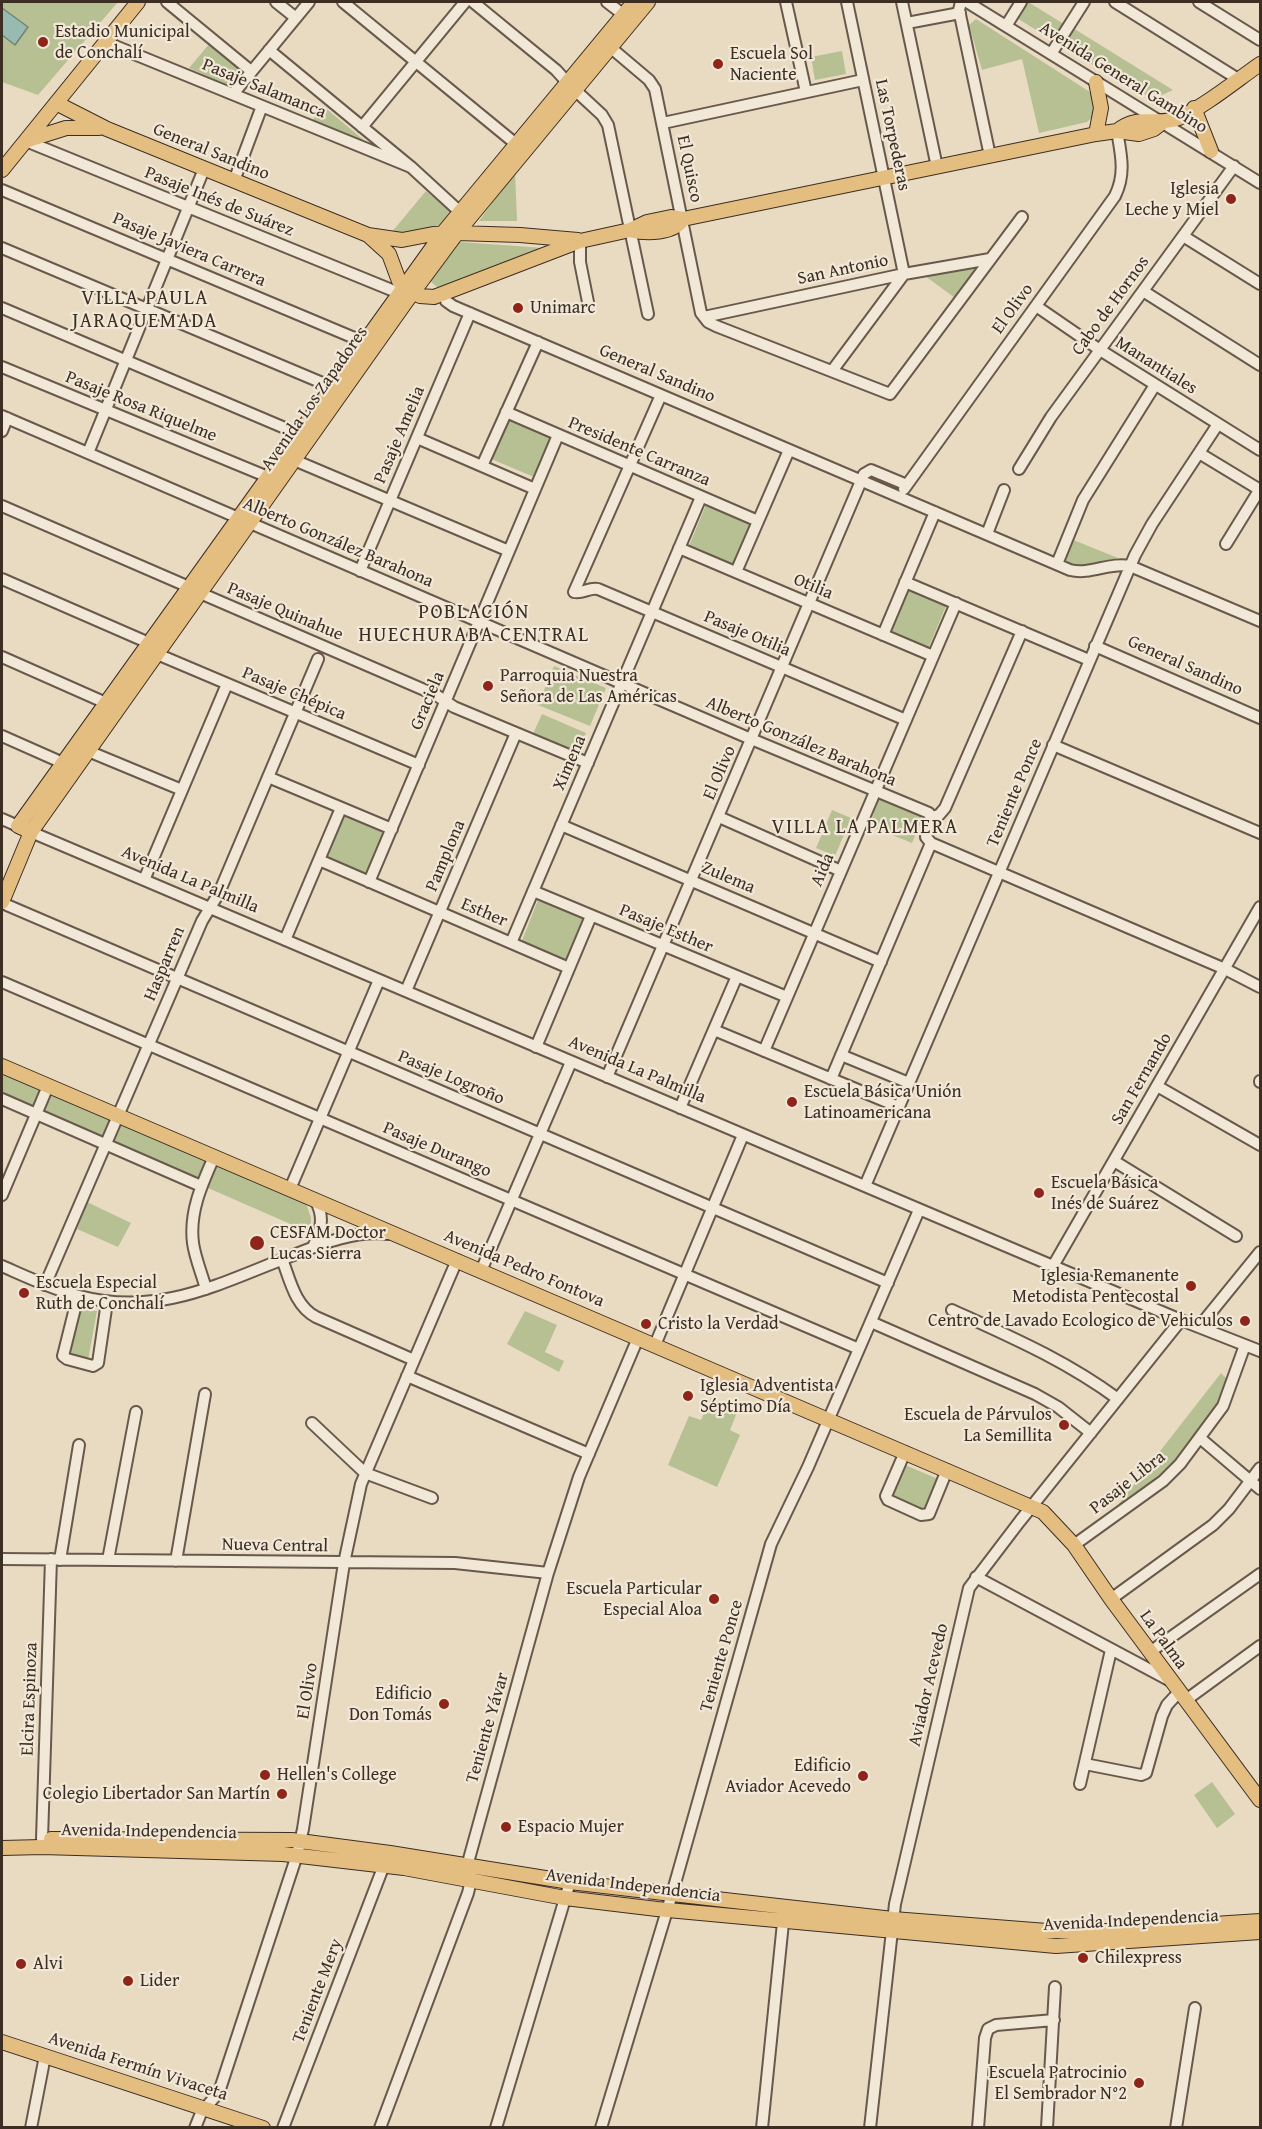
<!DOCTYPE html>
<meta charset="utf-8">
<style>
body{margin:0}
#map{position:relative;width:1262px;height:2129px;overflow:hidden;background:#e9dbc2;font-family:"Gentium Book Plus",serif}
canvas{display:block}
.frame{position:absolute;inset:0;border:3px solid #3d2e24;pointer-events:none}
</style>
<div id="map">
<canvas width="1262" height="2129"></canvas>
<div class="frame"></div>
</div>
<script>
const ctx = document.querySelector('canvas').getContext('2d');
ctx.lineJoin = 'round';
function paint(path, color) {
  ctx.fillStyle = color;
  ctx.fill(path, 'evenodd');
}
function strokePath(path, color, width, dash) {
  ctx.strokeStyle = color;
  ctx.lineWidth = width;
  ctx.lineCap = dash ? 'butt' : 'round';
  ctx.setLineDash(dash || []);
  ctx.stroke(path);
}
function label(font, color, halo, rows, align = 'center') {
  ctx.font = font + ' "Gentium Book Plus",serif';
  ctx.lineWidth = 4.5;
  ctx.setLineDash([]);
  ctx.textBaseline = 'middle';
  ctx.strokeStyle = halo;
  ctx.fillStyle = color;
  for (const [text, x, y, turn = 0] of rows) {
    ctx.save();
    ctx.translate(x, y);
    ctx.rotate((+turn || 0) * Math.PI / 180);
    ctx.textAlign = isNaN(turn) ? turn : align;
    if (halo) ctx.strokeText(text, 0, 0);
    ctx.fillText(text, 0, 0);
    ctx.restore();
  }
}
paint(new Path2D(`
 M2,2H118L38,95L2,82Z
 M1024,2H1028L1064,24L1056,37L1046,36L1015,17Z
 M976,19L1090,92L1095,99L1094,116L1087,122L1039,133L1022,59L982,70L969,25Z
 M1073,28L1173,90L1153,99L1072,53L1067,49L1065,42Z
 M210,43L241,69L228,86L189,68Z
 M842,51L846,74L815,80L811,57Z
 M323,106L371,146L312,121Z
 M515,171L517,221H479Z
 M426,191L451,212L443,224L408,237L391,233Z
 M460,242L544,248L439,289L429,280Z
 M978,265L955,298L925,276Z
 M507,416L552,435L534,477L489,458Z
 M706,505L752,524L735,565L689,546Z
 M1071,539L1118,558L1082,567L1062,561Z
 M906,589L946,606L928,649L888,632Z
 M554,666L606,688L590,726L538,705Z
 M542,714L586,733L578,753L533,734Z
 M879,799L923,817L912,843L869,826Z
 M832,810L851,818L835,856L816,848Z
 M341,814L384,833L366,876L322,857Z
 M538,900L583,918L565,961L521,943Z
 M2,1071L306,1203L311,1218V1233L2,1098Z
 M87,1202L131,1223L118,1247L77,1229Z
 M81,1310L97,1311L88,1360L67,1355Z
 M525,1311L557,1325L545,1352L564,1361L559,1372L507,1344Z
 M1221,1373L1228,1380L1220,1402L1175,1463L1111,1514Z
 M711,1398L738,1410L730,1430L740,1435L717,1487L668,1465L689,1416L701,1420Z
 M905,1465L938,1479L923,1511L891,1497Z
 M1212,1782L1235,1814L1217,1828L1194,1795Z`), '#b6c093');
const water = new Path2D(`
 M2,8L28,27L15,45L2,35Z`);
paint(water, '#97bbb0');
strokePath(water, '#738378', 1.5);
const minor = new Path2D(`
 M167,2L251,71
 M276,2L296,18
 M343,2L516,144
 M473,2L556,70L567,82
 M607,2L629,19
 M786,2L806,92
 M847,2L904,274
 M902,2L937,167
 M961,2L959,10L990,156
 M967,2L1260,183
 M1115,2L1238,79
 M1199,2L1260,40
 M907,23L960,13
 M1006,26L1021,2
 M105,42L411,167
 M610,47L649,80L655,89L701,313L708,322L716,326L890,394L1022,217
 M269,50L411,167L460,212
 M1051,54L1084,2
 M575,90L602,115L608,125L648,314
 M233,94L309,2
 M663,123L863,80
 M362,127L465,2
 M26,141L399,293
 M234,181L262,106
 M2,190L364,342
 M1183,236L1260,284
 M580,241V262L588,302
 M2,248L332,387
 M1143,291L1260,365
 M445,294L446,301L453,306L1070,570C1091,575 1109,562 1130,566L1260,621
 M1036,306L1100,350L1260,450
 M2,308L299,434
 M704,317L904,274L990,259
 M2,367L268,477
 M832,371L904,274
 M661,395L574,592C583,594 589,587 598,589L906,720
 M506,412L758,521
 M2,416L744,736L929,813L931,819L926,837L931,843L1225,969L1260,987
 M2,431L7,418
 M417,438L535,489
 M88,453L204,169
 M1199,453L1260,490
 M294,460L509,551
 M482,466L538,342
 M1019,469L1051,417L1234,166
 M904,489L1115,196C1126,174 1121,154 1117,131
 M2,506L189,587
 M987,534L1004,490
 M1226,544L1260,489
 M679,548L933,656
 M1057,564L1083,500L1155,385
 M360,571L470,313
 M736,572L789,450
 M2,579L149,643
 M905,582L1089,660
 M200,593L436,695L454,707L588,763
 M883,635L935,512
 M1095,646L1260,718
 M157,654L419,765
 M2,657L106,703
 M2,736L63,763
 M1053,745L1260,833
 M88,751L182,790
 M268,777L392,829
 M719,817L841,871
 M931,817L939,815L945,808L1022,631
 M2,819L18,826
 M561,825L881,962
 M31,832L1053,1266L1181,1320L1260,1351
 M319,860L569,968
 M144,880L227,684
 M369,882L558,435
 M533,891L787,997
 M2,903L888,1283
 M285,940L341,808
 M511,943L701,497
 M2,982L859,1349
 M406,991L516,733
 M714,1030L899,1107
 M536,1047L591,916
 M764,1051L956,603
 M841,1055L909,1083
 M607,1077L864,474L871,470L907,485
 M831,1079L931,843
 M1260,1082V1081
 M1157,1086L1260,1145
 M2,1099L201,1186
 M680,1108L737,976
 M1114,1161L1236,1236
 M865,1186L1135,555L1152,524L1218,424
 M290,1189L379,980
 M2,1195L48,1086
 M313,1247C321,1231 325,1216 315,1200
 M282,1259C290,1280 295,1306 316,1317L414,1360
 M2,1266C27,1277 52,1289 79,1296C159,1317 218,1284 291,1256C321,1244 355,1230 388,1234
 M1053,1266L1260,907
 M481,1271L571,1062
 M45,1285L202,921L219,893L318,659
 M206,1289C202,1274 195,1258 193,1243C189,1212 202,1184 214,1157
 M78,1296L63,1356L67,1359L93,1366L98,1363L107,1302
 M952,1310C1011,1337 1065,1360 1118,1399
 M871,1322L1035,1394L1058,1407L1091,1433
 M1199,1327L1260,1252
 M655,1345L743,1135
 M407,1376L589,1454
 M312,1423L365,1473L432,1498
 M1200,1438L1260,1489
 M905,1452L886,1496L888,1500L921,1515L929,1514L947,1470
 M1074,1545L1163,1481L1180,1464L1223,1406L1245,1345
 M2,1559L455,1563L548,1573
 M60,1560L79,1445
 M108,1560L136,1412
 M176,1561L205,1394
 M976,1577L1169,1680
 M1111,1599L1213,1525L1229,1509L1260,1468
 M1150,1652L1260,1574
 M1186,1700L1260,1646
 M1085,1764L1141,1775L1146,1773L1162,1716L1167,1705L1179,1692
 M1080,1784L1111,1650
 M42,1839L51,1559
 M31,2128L45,2056
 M195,2128L201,2113L219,2092L297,1855L303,1829L344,1563L361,1484L457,1260
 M283,2128L384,1865
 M380,2128L468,1893L471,1880L469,1859L548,1573L579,1477L638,1338
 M496,2128L570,1882
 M601,2128L672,1894L771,1544L808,1467L919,1210
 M762,2128L784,1913
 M870,2128L895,1904L969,1588L1020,1521L1181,1320
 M978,2128L985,2038L988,2029L996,2025L1054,2020
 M1047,2128L1055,1987
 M1176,2128L1195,2008`);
const major = new Path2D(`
 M56,103L107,129L368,235L402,240L433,234L457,233L520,235L578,240
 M1194,108L1211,151
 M1117,131C1139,113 1156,127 1179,118C1204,107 1237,80 1260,64
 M1096,134L1101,108L1096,82
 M28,140L66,128H99
 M2,170L138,2
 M630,230C646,234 674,234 683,219
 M368,235L389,254L399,281L404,286L420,296L434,297L580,241L630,230L647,222L671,217L683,219L1096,134L1117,131L1139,134L1154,129L1163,122
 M31,832L18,826L442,234L634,2
 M2,902L31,832L406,302L457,233L648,2
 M2,1066L1043,1512L1074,1545L1111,1599L1260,1800
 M51,1839L292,1840L390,1853L570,1882L672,1894L893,1919L1047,1931H1106L1260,1921
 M2,1848L42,1847L283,1854L404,1868L565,1898L657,1909L1056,1946L1260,1932
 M2,2042L263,2128`);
strokePath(minor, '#68594c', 14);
strokePath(major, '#3d2e24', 16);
strokePath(minor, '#f1e8d7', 10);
strokePath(major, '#e4be81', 14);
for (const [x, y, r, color] of [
 [43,42,6,"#8f2418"],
 [718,64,6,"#8f2418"],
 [1231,199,6,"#8f2418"],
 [518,308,6,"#8f2418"],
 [488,686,6,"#8f2418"],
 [792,1102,6,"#8f2418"],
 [1039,1193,6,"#8f2418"],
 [257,1243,8,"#8f2418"],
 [1191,1286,6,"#8f2418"],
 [24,1293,6,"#8f2418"],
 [1245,1321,6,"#8f2418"],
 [646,1324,6,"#8f2418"],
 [688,1396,6,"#8f2418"],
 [1064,1425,6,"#8f2418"],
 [714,1599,6,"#8f2418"],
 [444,1704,6,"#8f2418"],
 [265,1775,6,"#8f2418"],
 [863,1776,6,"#8f2418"],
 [282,1794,6,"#8f2418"],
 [506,1827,6,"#8f2418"],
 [1083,1958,6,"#8f2418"],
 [21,1964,6,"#8f2418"],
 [128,1981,6,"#8f2418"],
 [1139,2083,6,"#8f2418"]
]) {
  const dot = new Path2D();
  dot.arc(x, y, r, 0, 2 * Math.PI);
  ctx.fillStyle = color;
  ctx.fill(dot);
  strokePath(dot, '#f1e8d7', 2);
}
label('18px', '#3d2e24', '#f1e8d7', [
 ["Estadio Municipal",55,32],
 ["de Conchalí",55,53],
 ["Escuela Sol",730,54],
 ["Naciente",730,75],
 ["Iglesia",1219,189,"right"],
 ["Leche y Miel",1219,210,"right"],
 ["Unimarc",530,308],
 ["Parroquia Nuestra",500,676],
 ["Señora de Las Américas",500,697],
 ["Escuela Básica Unión",804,1092],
 ["Latinoamericana",804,1113],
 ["Escuela Básica",1051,1183],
 ["Inés de Suárez",1051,1204],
 ["CESFAM Doctor",270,1233],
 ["Lucas Sierra",270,1254],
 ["Iglesia Remanente",1179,1276,"right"],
 ["Metodista Pentecostal",1179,1297,"right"],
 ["Escuela Especial",36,1283],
 ["Ruth de Conchalí",36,1304],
 ["Centro de Lavado Ecologico de Vehiculos",1233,1321,"right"],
 ["Cristo la Verdad",658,1324],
 ["Iglesia Adventista",700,1386],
 ["Séptimo Día",700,1407],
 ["Escuela de Párvulos",1052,1415,"right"],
 ["La Semillita",1052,1436,"right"],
 ["Escuela Particular",702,1589,"right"],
 ["Especial Aloa",702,1610,"right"],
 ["Edificio",432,1694,"right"],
 ["Don Tomás",432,1715,"right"],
 ["Edificio",851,1766,"right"],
 ["Aviador Acevedo",851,1787,"right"],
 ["Hellen's College",277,1775],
 ["Colegio Libertador San Martín",270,1794,"right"],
 ["Espacio Mujer",518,1827],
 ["Chilexpress",1095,1958],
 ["Alvi",33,1964],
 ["Lider",140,1981],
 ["Escuela Patrocinio",1127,2073,"right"],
 ["El Sembrador N°2",1127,2094,"right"]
], 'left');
label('18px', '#3d2e24', '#f1e8d7', [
 ["Avenida General Gambino",1123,78,32],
 ["Pasaje Salamanca",264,89,22],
 ["Las Torpederas",892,135,78],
 ["General Sandino",211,152,22],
 ["El Quisco",689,169,78],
 ["Pasaje Inés de Suárez",219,202,22],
 ["Pasaje Javiera Carrera",189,250,23],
 ["San Antonio",843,270,-12],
 ["Cabo de Hornos",1111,306,-54],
 ["El Olivo",1013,309,-54],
 ["Manantiales",1156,366,32],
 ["General Sandino",657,374,23],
 ["Avenida Los Zapadores",315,399,-55],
 ["Pasaje Rosa Riquelme",141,407,22],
 ["Pasaje Amelia",400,435,-67],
 ["Presidente Carranza",639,452,23],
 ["Alberto González Barahona",338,543,23],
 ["Otilia",813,587,23],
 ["Pasaje Quinahue",285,612,23],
 ["Pasaje Otilia",747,634,23],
 ["General Sandino",1185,666,24],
 ["Pasaje Chépica",294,694,23],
 ["Graciela",428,701,-67],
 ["Alberto González Barahona",801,742,23],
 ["Ximena",570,763,-67],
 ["El Olivo",720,773,-67],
 ["Teniente Ponce",1015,793,-67],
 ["Pamplona",446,856,-67],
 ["Aida",823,870,-67],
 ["Zulema",728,878,23],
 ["Avenida La Palmilla",190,880,23],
 ["Esther",484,913,23],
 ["Pasaje Esther",666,929,23],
 ["Hasparren",165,964,-67],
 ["Avenida La Palmilla",637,1070,23],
 ["Pasaje Logroño",451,1078,23],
 ["San Fernando",1142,1079,-60],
 ["Pasaje Durango",437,1150,23],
 ["Avenida Pedro Fontova",524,1269,23],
 ["Pasaje Libra",1128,1483,-38],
 ["Nueva Central",275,1546,1],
 ["La Palma",1163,1640,54],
 ["Teniente Ponce",722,1656,-74],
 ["Aviador Acevedo",929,1685,-77],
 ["El Olivo",308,1691,-81],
 ["Elcira Espinoza",30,1699,-88],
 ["Teniente Yávar",488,1728,-74],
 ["Avenida Independencia",149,1832,1],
 ["Avenida Independencia",633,1886,7],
 ["Avenida Independencia",1131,1921,-3],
 ["Teniente Mery",318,1991,-69],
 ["Avenida Fermín Vivaceta",138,2067,18]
]);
ctx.letterSpacing = '1.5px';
label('20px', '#3d2e24', '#f1e8d7', [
 ["VILLA PAULA",145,299],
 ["JARAQUEMADA",145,322],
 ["POBLACIÓN",474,613],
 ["HUECHURABA CENTRAL",474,636],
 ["VILLA LA PALMERA",865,828]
]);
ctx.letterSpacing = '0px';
</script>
